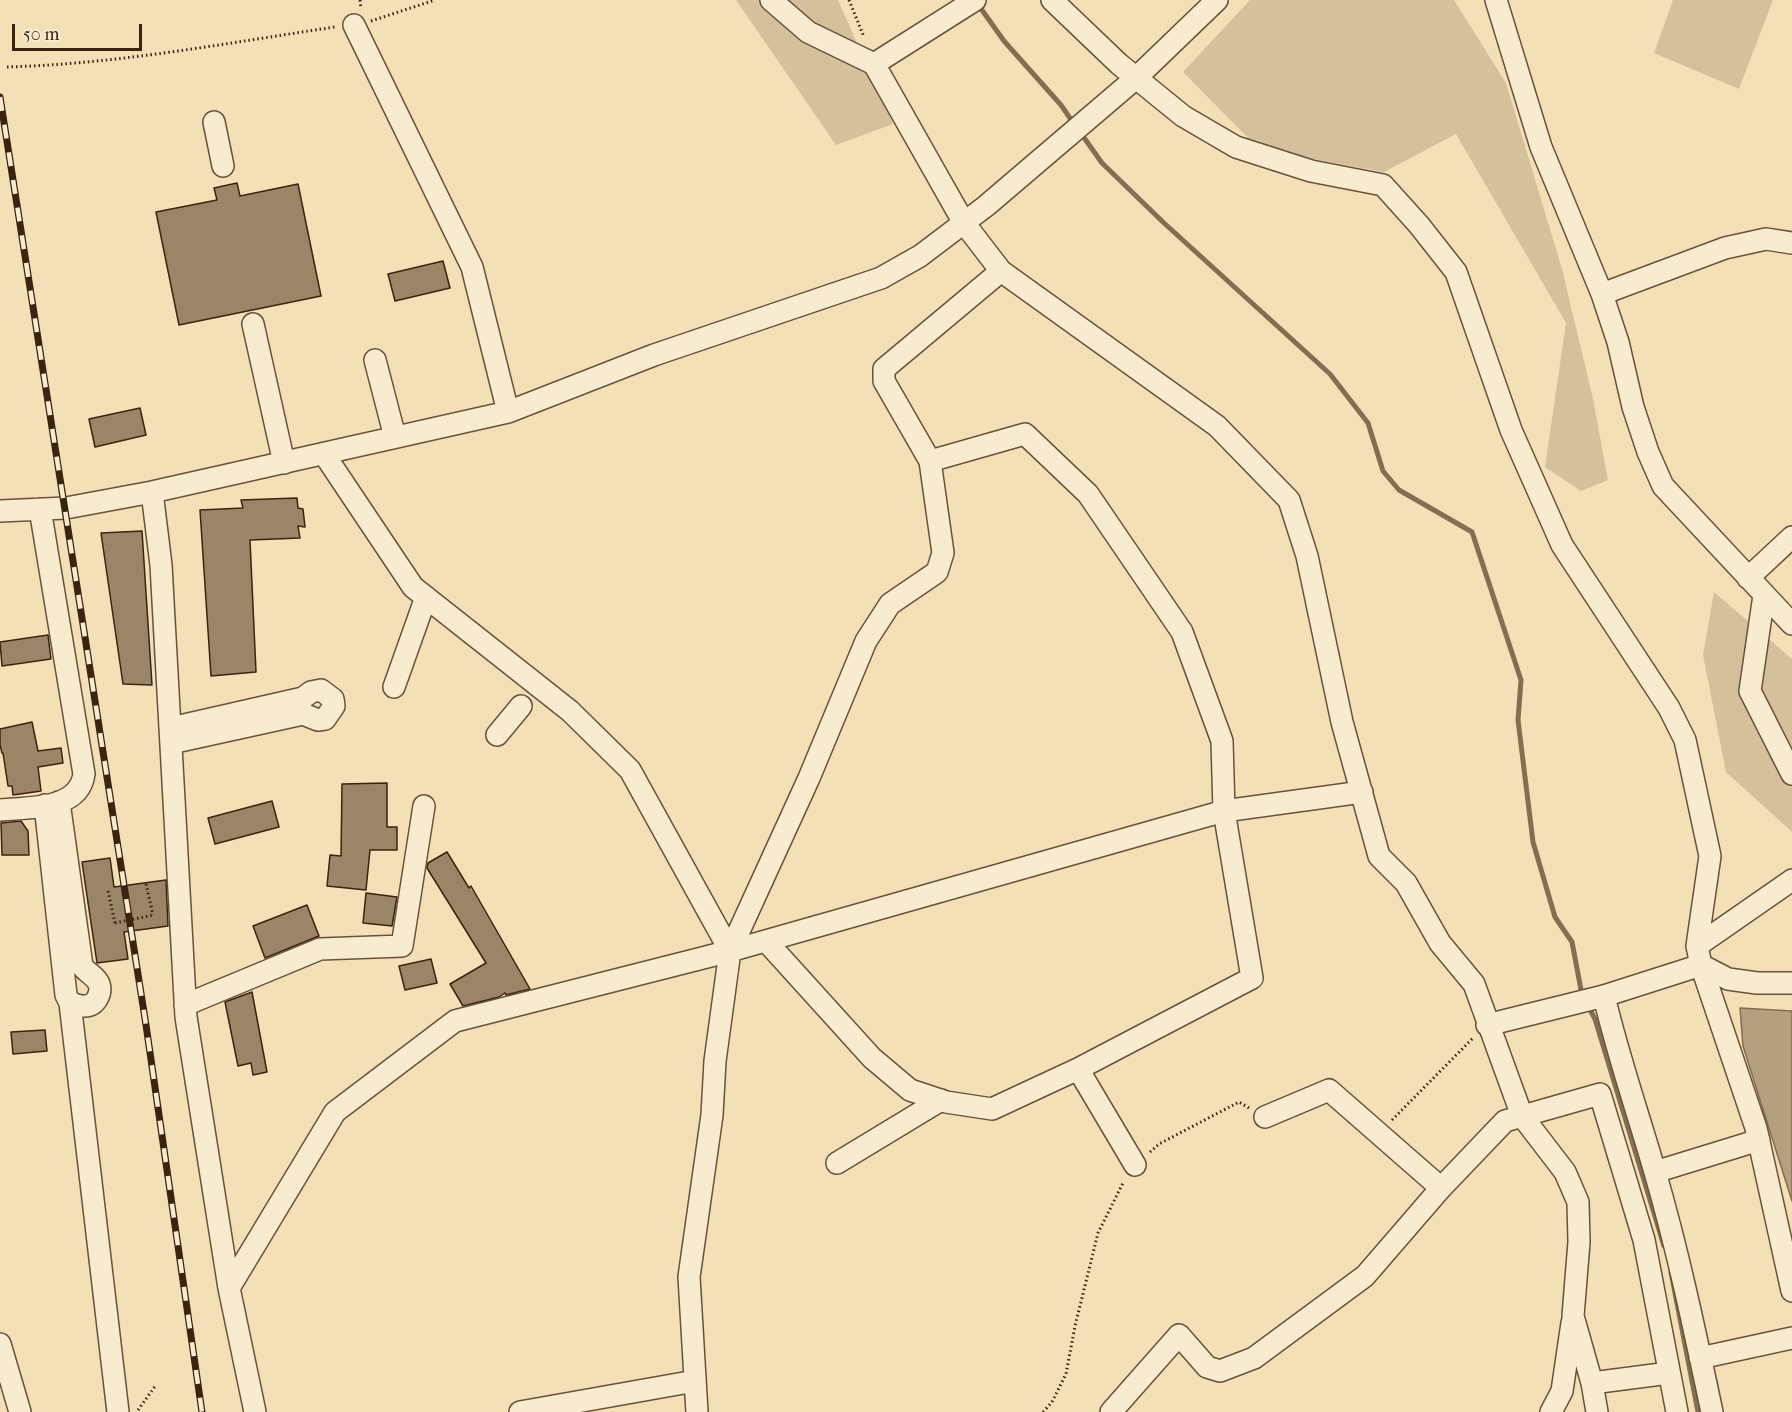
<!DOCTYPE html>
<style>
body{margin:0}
#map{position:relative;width:1792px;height:1412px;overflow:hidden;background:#f4e0b6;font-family:"IM FELL French Canon",serif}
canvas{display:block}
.scale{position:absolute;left:12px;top:24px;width:130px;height:27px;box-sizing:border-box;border:3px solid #392311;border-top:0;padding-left:8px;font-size:18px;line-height:21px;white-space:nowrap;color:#392311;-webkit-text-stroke:4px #f8ebd0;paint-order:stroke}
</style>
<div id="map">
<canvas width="1792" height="1412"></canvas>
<div class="scale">50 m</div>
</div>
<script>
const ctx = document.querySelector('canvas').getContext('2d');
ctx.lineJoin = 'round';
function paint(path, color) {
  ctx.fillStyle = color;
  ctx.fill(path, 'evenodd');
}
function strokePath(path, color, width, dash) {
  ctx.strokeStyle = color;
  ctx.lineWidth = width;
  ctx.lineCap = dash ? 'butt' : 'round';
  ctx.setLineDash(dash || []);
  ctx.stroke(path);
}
paint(new Path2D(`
 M736,0H838L893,124L836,145Z
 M1250,0H1454L1506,83L1562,269L1593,399L1608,480L1581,491L1545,467L1566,323L1456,134L1384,172L1259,149L1183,72Z
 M1673,0H1773L1739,89L1654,53Z
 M1714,592L1792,659V832L1726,772L1703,655Z`), '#d4c09a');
const water = new Path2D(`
 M1740,1008L1792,1011V1201L1743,1046Z`);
paint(water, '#b4a07e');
strokePath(water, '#836e52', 1.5);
strokePath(new Path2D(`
 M977,3L1004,41L1061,105L1074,124
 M1080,132L1102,163L1164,223L1330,374L1368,423L1383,471L1399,490L1472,532L1521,680L1518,720L1533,842L1555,917L1572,942L1582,995
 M1588,1006L1595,1019L1664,1246
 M1671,1272L1698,1412`), '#836e52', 5);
const building = new Path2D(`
 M237,183L240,196L298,184L321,296L179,325L156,212L217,200L214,188Z
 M443,261L450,288L395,301L388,274Z
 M140,408L146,435L95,447L89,419Z
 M297,498L298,508L303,509L305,527L298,526L300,538L250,540L256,672L211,676L200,510L243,508L241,500Z
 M142,531L152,685L123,684L101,533Z
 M48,635L51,659L2,666L0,642Z
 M32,722L38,751L61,748L63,763L38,767L41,791L13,795L12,786H8L3,753H2L0,745V729Z
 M387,783V827H397V850H370L366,890L327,886L330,855L341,856L342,784Z
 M272,801L279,827L215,844L208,818Z
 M21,821L28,831L29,855H2L1,823Z
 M447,852L469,888L471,886L530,989L506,995L505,993L499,997L463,1006L450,984L486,963L427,868L428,863Z
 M110,858L114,887L166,880L168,926L124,932L128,959L97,963L82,862Z
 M366,893L397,897L392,926L363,923Z
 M307,905L319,936L265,958L253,926Z
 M431,959L437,983L405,990L399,966Z
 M252,992L267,1072L253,1075L251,1063L238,1066L225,1002Z
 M45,1030L47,1051L13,1054L11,1032Z`);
paint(building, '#9a8567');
strokePath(building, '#392311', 1.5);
const minor = new Path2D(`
 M771,0L808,32L874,64L964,223L1001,271L1217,426L1289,500L1307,556L1342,722L1379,856L1406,883L1440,943L1474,984L1522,1116L1565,1172L1578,1202L1579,1242L1573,1316L1592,1383L1597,1412
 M1052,0L1119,64L1183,116L1236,147L1311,171L1383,185L1419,225L1456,272L1511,430L1562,545L1669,708L1685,740L1710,856L1697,946L1701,965L1756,1128L1792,1291
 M1496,0L1541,147L1602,294L1618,342L1633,407L1648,452L1663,486L1792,624
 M354,25L472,267L508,412
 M874,64L975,0
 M214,122L223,166
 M1602,294L1725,248L1766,239L1792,243
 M253,324L284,463
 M375,360L395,437
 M324,454L413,587L570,711L630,770L730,951
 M930,461L1025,434L1088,494L1182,632L1222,741L1224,811L1252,978L1078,1069
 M152,492L161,565L186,1017L229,1288L255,1412
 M0,511L66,508L152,492L508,412L654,355L881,278L920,256L986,206L1136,78L1217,0
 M1748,578L1792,537
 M1764,595L1750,691L1792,774
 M394,687L426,597
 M171,728L303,698L311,692L321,690L333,699L334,706L325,719L318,720L303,714L171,743
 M497,735L521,706
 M45,805L66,995L70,1003C75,1004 81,1007 85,1006C96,1006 102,993 99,984C96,976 87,973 82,966L59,802
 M0,810C28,807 79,811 84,774L40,509
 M766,941L872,1058L910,1090L946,1102L992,1109L1078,1069L1135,1165
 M1697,946L1792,880
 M1604,996C1618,1056 1638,1113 1655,1172C1678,1251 1695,1332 1712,1412
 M70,1003L118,1412
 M185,1005L320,949L402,946L424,806
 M1487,1025L1604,996L1701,965L1728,979L1757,983H1792
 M1265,1117L1329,1090L1441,1188
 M837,1163L941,1100
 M1655,1172L1759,1140
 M229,1288L335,1112L455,1021L730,951L1224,811L1362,792
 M0,1344L20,1412
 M1700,1358L1792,1338
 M1592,1383L1669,1373
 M520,1412L695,1381
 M697,1412L689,1277L712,1115L715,1061L730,951L809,778L866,641L890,604L937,572L943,553L930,461L884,381V369L1001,271
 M1111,1412L1179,1335L1207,1367L1220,1371L1254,1358L1365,1276L1441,1188L1505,1121L1600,1094L1644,1240L1677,1412
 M1551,1412L1562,1391L1572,1323`);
strokePath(minor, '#68523a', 24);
strokePath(new Path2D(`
 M360,0L361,9
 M849,0L864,37
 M371,21L435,0
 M7,67C117,64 227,43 335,27
 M146,884L153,915
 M108,891L115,923
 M1392,1120L1474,1037
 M1150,1152L1159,1144L1239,1102L1249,1108
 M138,1410L156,1385
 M1043,1412L1052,1402L1066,1374L1075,1326L1098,1233L1124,1181`), '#392311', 3, [1.5, 3]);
strokePath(minor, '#f8ebd0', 21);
const rail = new Path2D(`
 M0,97L146,1025L202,1412`);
strokePath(rail, '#392311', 7);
strokePath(rail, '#f8ebd0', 4.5, [14]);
strokePath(new Path2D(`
 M115,923L153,915`), '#392311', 3, [1.5, 3]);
</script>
